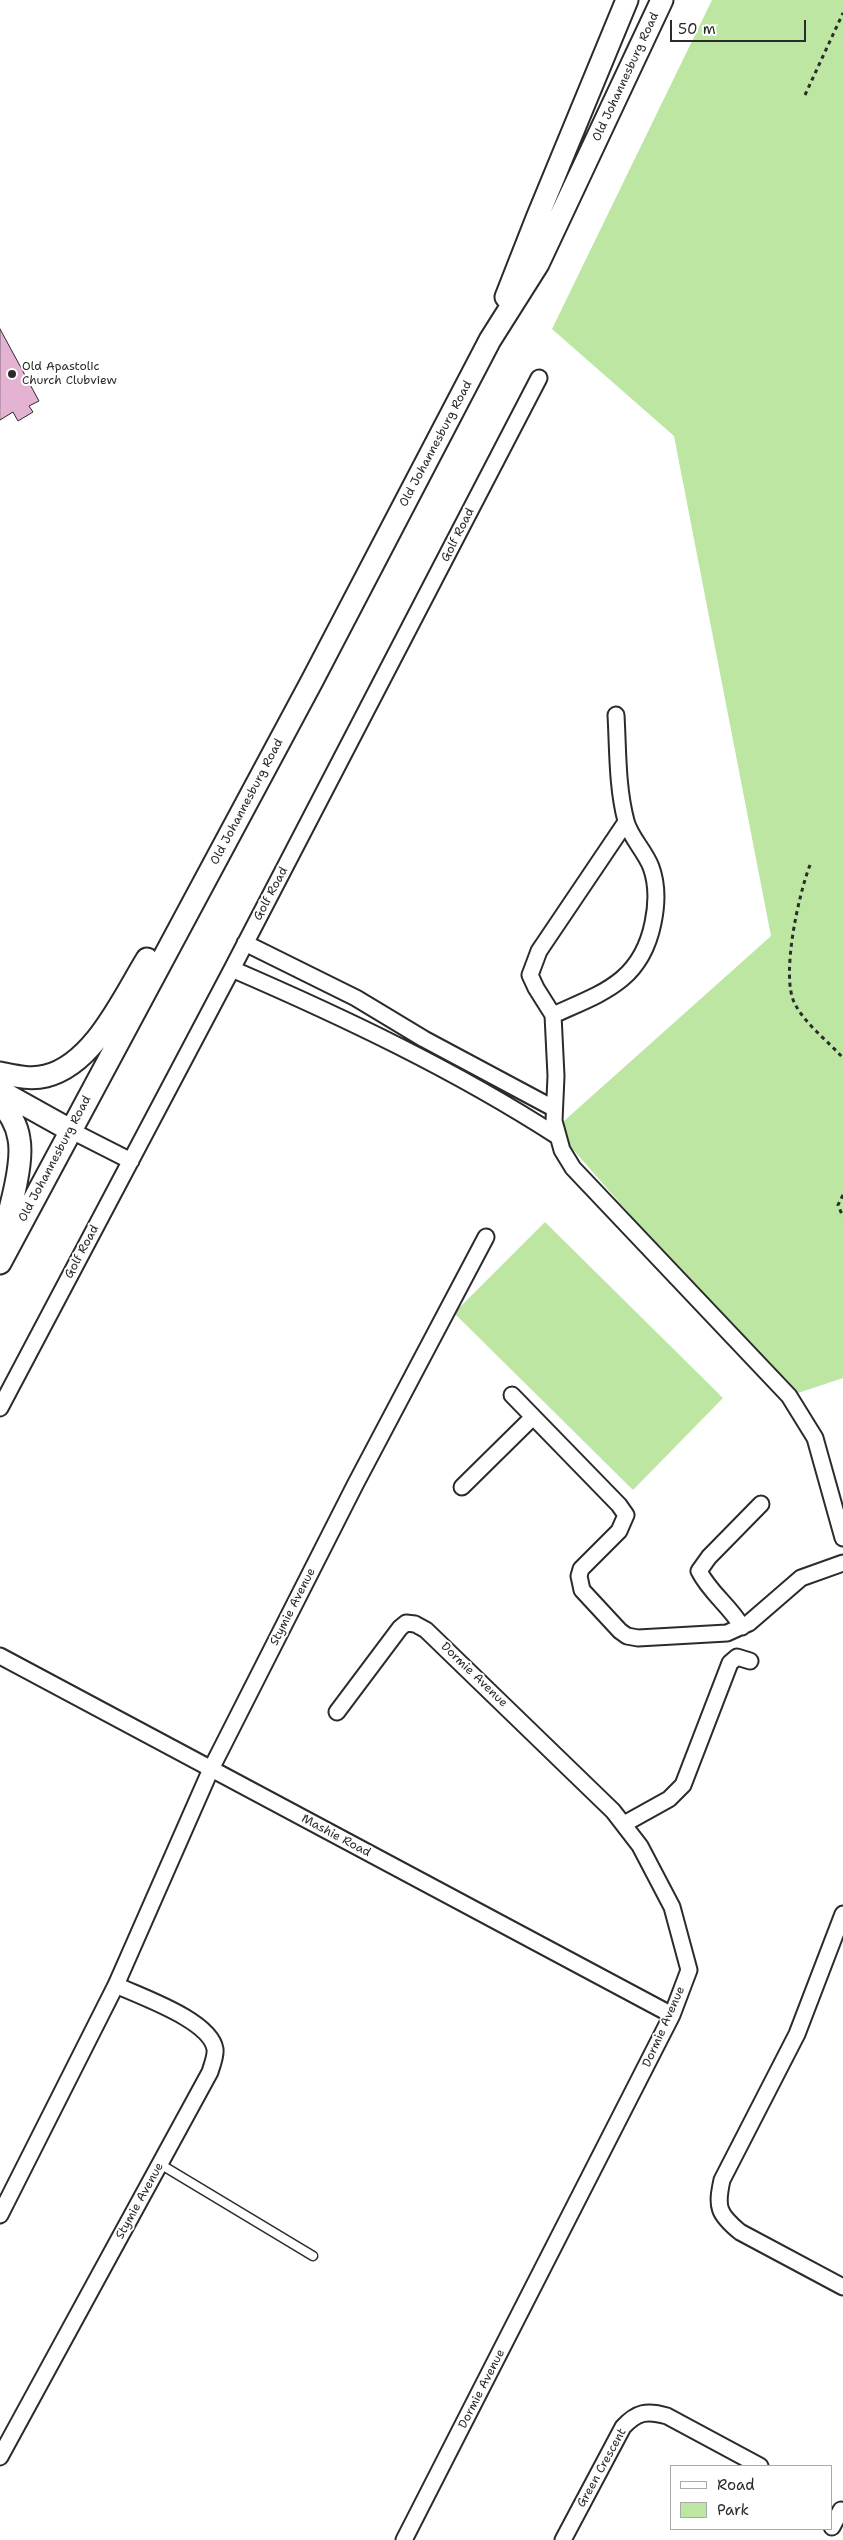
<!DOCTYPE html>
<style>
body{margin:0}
#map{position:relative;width:843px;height:2540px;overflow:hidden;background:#fff;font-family:"Shantell Sans",sans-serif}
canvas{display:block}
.legend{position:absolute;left:670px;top:2465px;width:162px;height:65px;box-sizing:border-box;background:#fff;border:1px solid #aaa;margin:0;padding:6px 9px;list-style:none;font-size:15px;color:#2b2b2b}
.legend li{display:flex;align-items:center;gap:10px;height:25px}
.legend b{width:25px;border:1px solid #aaa}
.scale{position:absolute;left:670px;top:20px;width:136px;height:22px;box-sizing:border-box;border:2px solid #2b2b2b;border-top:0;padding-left:6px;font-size:15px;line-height:18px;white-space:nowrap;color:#2b2b2b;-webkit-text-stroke:4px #fff;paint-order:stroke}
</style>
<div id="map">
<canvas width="843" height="2540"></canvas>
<ul class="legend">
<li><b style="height:6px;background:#fff"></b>Road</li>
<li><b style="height:14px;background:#bce6a2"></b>Park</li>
</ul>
<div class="scale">50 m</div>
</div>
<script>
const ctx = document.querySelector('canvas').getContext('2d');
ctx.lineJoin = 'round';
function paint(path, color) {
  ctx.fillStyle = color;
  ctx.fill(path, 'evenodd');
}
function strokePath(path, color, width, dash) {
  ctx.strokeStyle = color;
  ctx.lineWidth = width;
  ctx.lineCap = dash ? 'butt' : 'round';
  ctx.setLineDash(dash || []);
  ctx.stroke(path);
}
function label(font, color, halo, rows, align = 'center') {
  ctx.font = font + ' "Shantell Sans",sans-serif';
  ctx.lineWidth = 4;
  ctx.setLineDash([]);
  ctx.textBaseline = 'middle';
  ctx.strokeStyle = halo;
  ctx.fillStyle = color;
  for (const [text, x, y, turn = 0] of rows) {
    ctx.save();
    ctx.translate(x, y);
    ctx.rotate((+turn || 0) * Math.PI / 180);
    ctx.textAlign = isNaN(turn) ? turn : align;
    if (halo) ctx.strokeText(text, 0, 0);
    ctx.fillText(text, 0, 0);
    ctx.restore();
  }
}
paint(new Path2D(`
 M712,0H843V1378L789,1396L555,1129L771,936L674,436L552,329Z
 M545,1222L723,1398L633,1490L454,1313Z`), '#bce6a2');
const building = new Path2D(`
 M0,329L39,401L29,406L33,412L18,421L13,412L0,420Z`);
paint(building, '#e4b3d3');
strokePath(building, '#2b2b2b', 1);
const lane = new Path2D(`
 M160,2164L313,2256`);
const street = new Path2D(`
 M626,822L539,951L530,975L536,988L553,1015L556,1076L554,1121L562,1150L573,1168L789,1396L815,1438L843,1538
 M245,943L356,998L424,1039L553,1108
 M232,969C343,1017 455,1070 557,1136
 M553,1015C602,993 641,982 653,923C657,904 658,886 651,867C645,851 630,837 626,821C617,787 618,750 616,715
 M70,1130L131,1161
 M512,1395L619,1505L626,1515L619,1531L581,1569L579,1576L582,1590L620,1631L627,1636L638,1638L727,1633L749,1623L801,1578L843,1563
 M0,1408L232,969L539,378
 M462,1487L533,1417
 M742,1627C730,1606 710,1593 699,1571L709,1557L761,1504
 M0,1656L672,2015
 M337,1712L400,1628L406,1623L415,1624L426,1630L613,1811L640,1846L672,1907L689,1970L672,2015L404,2540
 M624,1824L669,1799L683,1785L730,1663L737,1657L750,1661
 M843,1914L797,2034L722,2180C716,2207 718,2214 740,2232L843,2287
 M0,2215L116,1985L211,1769L355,1485L486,1237
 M0,2457L210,2072C212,2065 216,2056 215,2049C210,2020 141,1997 116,1985
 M832,2527L841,2510
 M563,2540L623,2427C637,2412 647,2410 667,2416L760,2466`);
const secondary = new Path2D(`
 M506,297L537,218L627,0
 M0,1073C15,1076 30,1080 46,1076C94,1064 123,998 147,959
 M0,1091L70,1130
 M0,1101C9,1113 17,1124 19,1139C24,1165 8,1216 1,1243
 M0,1263L312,681L490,340L538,264L662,0`);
strokePath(lane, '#2b2b2b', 11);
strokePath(street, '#2b2b2b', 19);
strokePath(secondary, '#2b2b2b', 25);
strokePath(new Path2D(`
 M805,95L843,13
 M810,865C799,893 780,977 795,1004C805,1024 828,1041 843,1058
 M843,1195L838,1205L843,1217`), '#2b2b2b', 3, [4, 4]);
strokePath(lane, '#fff', 8);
strokePath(street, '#fff', 15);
strokePath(secondary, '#fff', 21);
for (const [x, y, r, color] of [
 [12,374,5,"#2b2b2b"]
]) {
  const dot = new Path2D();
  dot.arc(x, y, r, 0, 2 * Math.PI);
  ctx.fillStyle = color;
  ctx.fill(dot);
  strokePath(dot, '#fff', 2);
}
label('12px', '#2b2b2b', '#fff', [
 ["Old Johannesburg Road",626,77,-65],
 ["Old Johannesburg Road",436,444,-62],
 ["Golf Road",458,535,-63],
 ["Old Johannesburg Road",247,802,-62],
 ["Golf Road",271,894,-62],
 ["Old Johannesburg Road",55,1159,-62],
 ["Golf Road",82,1252,-62],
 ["Stymie Avenue",293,1607,-63],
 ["Dormie Avenue",474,1675,44],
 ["Mashie Road",336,1836,28],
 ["Dormie Avenue",664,2027,-66],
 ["Stymie Avenue",140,2201,-61],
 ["Dormie Avenue",482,2389,-63],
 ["Green Crescent",602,2468,-61]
]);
label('12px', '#2b2b2b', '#fff', [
 ["Old Apastolic",22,367],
 ["Church Clubview",22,381]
], 'left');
</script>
